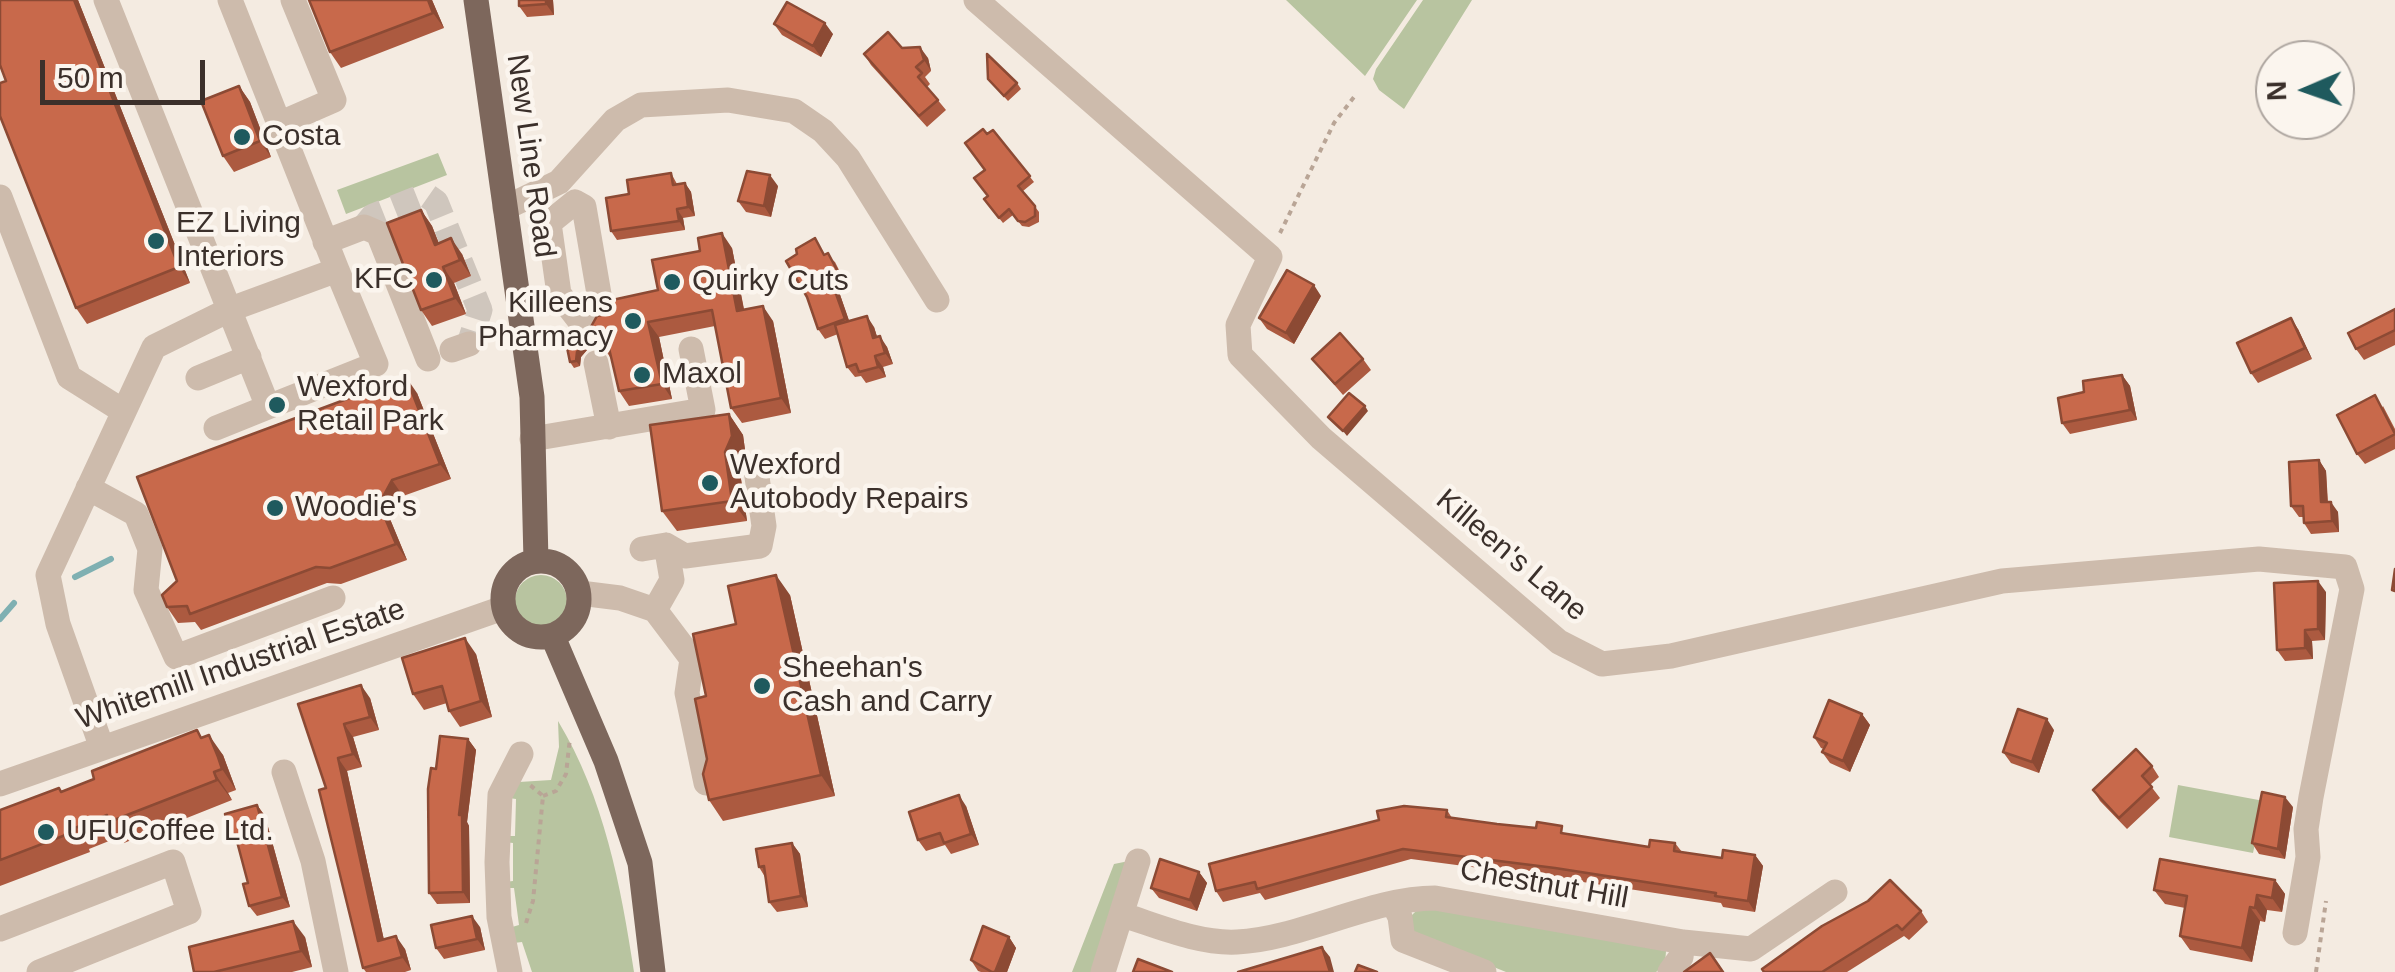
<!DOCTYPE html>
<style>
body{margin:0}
#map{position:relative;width:2395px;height:972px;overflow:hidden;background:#f4ebe1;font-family:Arial,sans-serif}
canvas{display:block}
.north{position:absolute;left:2255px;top:40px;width:100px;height:100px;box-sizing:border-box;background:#fbf5ee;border:2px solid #aea6a0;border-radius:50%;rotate:268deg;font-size:28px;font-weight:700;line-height:40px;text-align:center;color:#3b302b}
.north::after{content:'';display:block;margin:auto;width:35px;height:45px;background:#1f5a5e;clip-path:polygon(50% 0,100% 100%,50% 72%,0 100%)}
.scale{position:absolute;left:40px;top:60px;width:165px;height:45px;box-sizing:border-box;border:5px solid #3b302b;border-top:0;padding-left:12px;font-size:30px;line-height:35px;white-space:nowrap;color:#3b302b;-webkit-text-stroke:8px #fbf5ee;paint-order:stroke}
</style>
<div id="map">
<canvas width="2395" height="972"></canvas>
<div class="north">N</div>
<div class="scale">50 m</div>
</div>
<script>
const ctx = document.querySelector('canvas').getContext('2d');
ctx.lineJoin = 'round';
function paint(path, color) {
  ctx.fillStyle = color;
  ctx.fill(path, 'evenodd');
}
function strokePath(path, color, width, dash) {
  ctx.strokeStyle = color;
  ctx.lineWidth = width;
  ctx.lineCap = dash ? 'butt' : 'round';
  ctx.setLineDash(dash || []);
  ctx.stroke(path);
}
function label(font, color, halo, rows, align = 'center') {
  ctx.font = font + ' Arial,sans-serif';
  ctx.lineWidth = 9;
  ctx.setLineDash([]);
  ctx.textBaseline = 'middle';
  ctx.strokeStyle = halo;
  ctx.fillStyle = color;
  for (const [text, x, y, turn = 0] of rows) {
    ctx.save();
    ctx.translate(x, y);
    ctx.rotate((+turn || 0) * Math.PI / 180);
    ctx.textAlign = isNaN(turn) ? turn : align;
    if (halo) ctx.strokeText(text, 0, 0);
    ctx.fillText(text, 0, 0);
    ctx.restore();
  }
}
paint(new Path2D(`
 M1286,0H1417L1365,76Z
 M1423,0H1472L1404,109L1379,90L1373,79L1376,69Z
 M438,153L447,175L346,214L337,190Z
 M515 601a26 26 0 1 1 52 0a26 26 0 1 1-52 0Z
 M558,721C604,797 621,886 634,972H532L522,942L514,943L512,927L519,925L514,888H506L505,882L513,881V843L505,842V836H515L516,799L509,798L519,782L551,780L559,747Z
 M2178,785L2264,801L2253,853L2169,837Z
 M1129,861L1092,972H1072L1114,864Z
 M1431,907L1666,951L1665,965L1656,972H1506L1417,936L1411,930L1412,915L1419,908Z`), '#b8c4a0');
strokePath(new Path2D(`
 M75,577L111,559
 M0,619L14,603`), '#7fb0b2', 6);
strokePath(new Path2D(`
 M364,227L373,216L426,195L436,202L480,310L469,344`), '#cfc6bd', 25, [25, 12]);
strokePath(new Path2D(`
 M1280,233L1334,123L1354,97
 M543,796L556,791L566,774L570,738
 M526,923L533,901L543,796L530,785
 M2316,972L2326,901`), '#b9a596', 4, [5, 5]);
strokePath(new Path2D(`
 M106,0L268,407L376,364L337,270
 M976,0L1270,257L1238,325L1240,355L1321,438L1559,642L1602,664L1671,656L2002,581L2259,559L2345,567L2352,589L2311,797L2306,829L2308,857L2295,933
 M279,124L334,100L293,0
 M0,197L69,377L123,411
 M575,202L584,207L599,294L590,334L559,294L549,223Z
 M505,208L559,182L615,120L641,105L728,100L794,111L823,131L848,158L937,300
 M325,242L364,227L378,233L428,359
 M452,350L469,344
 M596,363L609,427
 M198,378L249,357
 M216,428L268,407
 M532,439L703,410L691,349
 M88,488L136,514L150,549L146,590L176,657L333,598
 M666,545L685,556L760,546L764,526L756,470
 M642,549L666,545L672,580L655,610
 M580,593L620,598L655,610L692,659L687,693L706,783
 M102,748L58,624L48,575L154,347L231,309L337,270L230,0
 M284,772L313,861L336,972
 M0,784L503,608
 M1394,905L1400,917L1403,940L1484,972
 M1123,915C1158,926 1199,944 1237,942C1301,939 1371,898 1435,898L1683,942L1751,949L1835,892
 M0,929L173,862L189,912L39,972
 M510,972L499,917L497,862L500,795L521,754
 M1103,972L1138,861
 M1670,972L1681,957L1683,942`), '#cdbbac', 25);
strokePath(new Path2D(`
 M476,0L532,397L536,561
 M503 599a38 38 0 1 1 76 0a38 38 0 1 1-76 0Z
 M553,637L606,761L640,863L653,972`), '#7d675c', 25);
paint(new Path2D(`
 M0,0H78L190,283L87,324L76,308L6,81Z
 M432,0L444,28L341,68L330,52Z
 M519,0H553L554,15L527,17L519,6Z
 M774,24L833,34L821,57L782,35Z
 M902,48L928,58L931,71L925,77L930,84L927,87L946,110L927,127L871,65L864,54Z
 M988,79L1017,83L1021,89L1008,101Z
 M239,86L250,102L271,157L234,172L223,156Z
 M993,130L1034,182L1023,191L1039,212V222L1029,227L1022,226L1013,215L1003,223L984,199L988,196L985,170L987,134Z
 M671,173L677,184L685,183L691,192L695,216L683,218L685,230L617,240L611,231L629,194Z
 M778,186L771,217L746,212L738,201Z
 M421,210L432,226L439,244L462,254L471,276L454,283L466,314L432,326L421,310Z
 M732,248L744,309L773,321L791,413L742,423L731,408L715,326L659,337L672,399L629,406L619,391L612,360L606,351L598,347L588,332L606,314L658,290Z
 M825,254L835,262L845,282L837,286L849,321L874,327L877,337L887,347L893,364L883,367L886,377L866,383L861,376L855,377L847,367L838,334L825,339L818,329Z
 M1321,296L1294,344L1267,329L1259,318Z
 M2395,309V345L2364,360L2356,349Z
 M2298,329L2312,359L2258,383L2251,373Z
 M584,344L587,350L581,357L580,366L574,368L570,362Z
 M1312,359H1363L1371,370L1343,395Z
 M2122,375L2130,386L2137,420L2070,434L2062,423L2084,392Z
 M417,393L451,479L403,496L390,519L407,560L341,584L327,583L201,630L195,622L178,623L167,607Z
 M2383,406L2395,429V449L2365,464L2357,454Z
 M729,414L743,435L746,457L740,472L747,521L677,531L662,511Z
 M2319,460L2326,471L2328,502L2338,512L2339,532L2311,534L2304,523L2303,517H2299L2291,506Z
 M2326,592L2325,640L2312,641L2313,659L2285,661L2277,650Z
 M790,595L835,796L723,821L709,800L706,696L736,624Z
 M476,654L492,717L460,727L449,711L447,703L424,710L413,694Z
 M370,698L379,730L353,737L362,767L347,771L384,940L405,949L411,970L405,972H366L363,968L326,788L298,704Z
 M1862,714L1870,725L1850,772L1830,763L1822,752L1824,749L1821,748L1814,737Z
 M2054,730L2039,773L2011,763L2003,752Z
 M203,737L223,755L236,790L228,793L232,800L124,843L119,837L89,849L90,852L0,886V810L59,788L62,792Z
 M468,739L476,750L467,822L469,826L470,903L437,904L429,893L436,769Z
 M2152,766L2159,777L2150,785L2160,798L2127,829L2100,801L2093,790Z
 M257,805L265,816L290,907L257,916L249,906L248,883L239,846L231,836Z
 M966,806L979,845L951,854L945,845L926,851L918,840Z
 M2293,807L2285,859L2259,854L2252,843Z
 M1447,810L1452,818L1649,847L1675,843L1682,852L1722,858L1755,855L1763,866L1755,912L1723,907L1721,903L1563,879L1411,859L1265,900L1260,893L1223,902L1216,891Z
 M792,843L800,854L808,907L777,912L769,902L765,877L759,867Z
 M1199,872L1207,883L1197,911L1159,898L1151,888Z
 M2275,880L2285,894L2282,912L2267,910L2265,922L2260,921L2252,962L2190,950L2180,936L2185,908L2165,904L2154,890Z
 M1921,911L1928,922L1909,940L1904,936L1847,972H1764Z
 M480,927L485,950L444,959L436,948Z
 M305,937L312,967L292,972H194Z
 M1009,937L1016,948L1007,972H981L978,971L971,960Z`), '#ac5a40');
paint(new Path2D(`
 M74,0H78L190,283L179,267Z
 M428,0H432L444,28L433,13Z
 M546,0H553L554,15L546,4Z
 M825,23L833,34L821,57L813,46Z
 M920,47L928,58L931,71L924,60Z
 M239,86L250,102L271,157L260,141Z
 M770,175L778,186L771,217L764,206Z
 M685,183L691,192L695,216L688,207Z
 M677,209L683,218L685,230L679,221Z
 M421,210L432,226L446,261L435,245Z
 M722,233L732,248L747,326L737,311Z
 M451,238L462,254L471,276L460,260Z
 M443,267L454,283L466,314L455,298Z
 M830,277L837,286L852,329L845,319Z
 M1314,285L1321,296L1294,344L1286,333Z
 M763,306L773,321L791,413L781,398Z
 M867,316L874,327L881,349L873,338Z
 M2291,318L2298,329L2312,359L2305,348Z
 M648,322L659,337L672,399L662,384Z
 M880,336L887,347L893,364L885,353Z
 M584,344L587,350L581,357L580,366L576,361L577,352Z
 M875,356L883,367L886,377L878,367Z
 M2122,375L2130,386L2137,420L2130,410Z
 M406,377L417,393L451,479L440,464Z
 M1365,406L1368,411L1347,436L1343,431Z
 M729,414L743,435L746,457L740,472L747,521L732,501L725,452Z
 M2319,460L2326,471L2328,513L2321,502Z
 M392,480L403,496L390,519L407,560L396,544L379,504Z
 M2331,502L2338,512L2339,532L2332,521Z
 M776,575L790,595L835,796L821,775Z
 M2318,581L2326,592L2325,640L2318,629Z
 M2305,630L2312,641L2313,659L2305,648Z
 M465,638L476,654L492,717L481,701Z
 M361,685L370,698L379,730L370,717Z
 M1862,714L1870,725L1850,772L1843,761Z
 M2047,719L2054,730L2039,773L2032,762Z
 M344,724L353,737L362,767L353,754Z
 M209,735L223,755L236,790L222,769Z
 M468,739L476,750L467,822L469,826L470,903L463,892L459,815Z
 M338,758L347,771L387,954L378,941Z
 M214,772L228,793L232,800L217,780Z
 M959,795L966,806L979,845L971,834Z
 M2285,797L2293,807L2285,859L2278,849Z
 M257,805L265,816L290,907L282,897Z
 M792,843L800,854L808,907L801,896Z
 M1755,855L1763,866L1755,912L1748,901Z
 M1199,872L1207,883L1197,911L1190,900Z
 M2275,880L2285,894L2282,912L2272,898Z
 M2257,895L2267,910L2265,922L2255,908Z
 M2250,907L2260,921L2252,962L2242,948Z
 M472,916L480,927L485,950L477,939Z
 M293,921L305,937L312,967L301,951Z
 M396,936L405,949L411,970L402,957Z
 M1009,937L1016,948L1007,972H995Z
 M1322,947L1330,957L1334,972H1330Z`), '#8c4a34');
const building = new Path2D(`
 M0,0H74L179,267L76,308L0,116V83L6,81L0,65Z
 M309,0H428L433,13L330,52Z
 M519,0H546V4L519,6Z
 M787,2L825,23L813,46L774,24Z
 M888,32L902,48L920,47L924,60L916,67L922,73L918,77L938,100L919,116L864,54Z
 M987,54L1017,83L1004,96L988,79Z
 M239,86L260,141L223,156L201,101Z
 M983,129L987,134L993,130L1030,176L1018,186L1035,206V216L1025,222L1018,221L1009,209L999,218L984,199L988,196L974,178L985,170L965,143Z
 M747,171L770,175L764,206L738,201Z
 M671,173L673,185L685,183L688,207L677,209L679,221L611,231L606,198L629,194L627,180Z
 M421,210L435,245L451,238L460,260L443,267L455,298L421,310L387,223Z
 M722,233L737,311L763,306L781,398L731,408L712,310L648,322L662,384L619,391L608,344L602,345L597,337L588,332L597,316L606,314L603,302L658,290L652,260L700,251L698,238Z
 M815,238L824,255L828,253L838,272L830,277L845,319L818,329L807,297L786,261L797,254L796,249Z
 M1287,270L1314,285L1286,333L1259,318Z
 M2395,309V330L2356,349L2348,333Z
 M867,316L873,338L880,336L885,353L875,356L878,367L859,372L856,364L847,367L835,325Z
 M2291,318L2305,348L2251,373L2237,343Z
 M568,332L584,344L577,352L576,361L570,362L564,333Z
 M1340,333L1363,359L1335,384L1312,359Z
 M2122,375L2130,410L2062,423L2058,398L2084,392L2083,381Z
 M406,377L440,464L392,480L379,504L396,544L330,568L316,567L190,614L187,606L167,607L162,595L177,581L137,477Z
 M1349,393L1365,406L1343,431L1328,417Z
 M2375,395L2395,434L2357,454L2337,415Z
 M729,414L732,436L725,452L732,501L662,511L650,425Z
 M2319,460L2321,502H2331L2332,521L2304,523L2303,506H2291L2289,462Z
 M2395,569V591L2392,590Z
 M776,575L821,775L709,800L703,774L707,759L695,699L706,696L693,634L736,624L728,586Z
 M2318,581V629L2305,630V648L2277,650L2274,583Z
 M465,638L481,701L449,711L442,686L413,694L402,658Z
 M361,685L370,717L344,724L353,754L338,758L378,941L396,936L402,957L363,968L319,790L326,788L298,704Z
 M1829,700L1862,714L1843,761L1822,752L1827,743L1814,737Z
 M2018,709L2047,719L2032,762L2003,752Z
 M197,730L201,738L209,735L218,757L222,769L214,772L217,780L109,822L107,815L75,828L76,831L0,860V810L59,788L61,792L94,779L92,771Z
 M440,736L468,739L459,815H462L463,892L429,893L428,789L431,768L436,769Z
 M2136,749L2152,766L2142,776L2152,787L2119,818L2093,790Z
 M2262,792L2285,797L2278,849L2252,843Z
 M959,795L971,834L944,843L940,833L918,840L909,812Z
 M257,805L282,897L249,906L243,884L248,883L235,834L231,836L225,814Z
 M1404,806L1447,810L1446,817L1497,824L1536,828L1537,822L1562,826L1561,833L1649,847L1650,840L1675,843L1674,851L1722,858L1723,850L1755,855L1748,901L1715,896L1716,893L1555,868L1403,849L1257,889L1255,882L1216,891L1209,864L1379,820L1377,811Z
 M792,843L801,896L769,902L764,866L759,867L756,849Z
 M1160,859L1199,872L1190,900L1151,888Z
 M2160,859L2275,880L2272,898L2257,895L2255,908L2250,907L2242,948L2180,936L2187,896L2154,890Z
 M1890,880L1921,911L1902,930L1897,925L1822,972H1764L1762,969L1822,926L1868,901Z
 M472,916L477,939L436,948L431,925Z
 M293,921L301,951L214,972H194L189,947Z
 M983,926L1009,937L995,972H992L971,960Z
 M1322,947L1330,972H1238Z
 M1710,953L1723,972H1684Z
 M1138,959L1172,972H1133Z
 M1358,965L1377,972H1355Z`);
paint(building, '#c8694b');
strokePath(building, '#8c4a34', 2.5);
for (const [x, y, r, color] of [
 [242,137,10,"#1f5a5e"],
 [156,241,10,"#1f5a5e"],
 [434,280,10,"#1f5a5e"],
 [672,282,10,"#1f5a5e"],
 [633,321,10,"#1f5a5e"],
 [642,375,10,"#1f5a5e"],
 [277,405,10,"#1f5a5e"],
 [710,483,10,"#1f5a5e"],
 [275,508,10,"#1f5a5e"],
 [762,686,10,"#1f5a5e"],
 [46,832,10,"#1f5a5e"]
]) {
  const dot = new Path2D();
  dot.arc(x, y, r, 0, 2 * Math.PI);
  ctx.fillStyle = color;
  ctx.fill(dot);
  strokePath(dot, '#fbf5ee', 4);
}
label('30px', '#3b302b', '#fbf5ee', [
 ["Costa",262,137],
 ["EZ Living",176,224],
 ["Interiors",176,258],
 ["KFC",414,280,"right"],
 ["Quirky Cuts",692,282],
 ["Killeens",613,304,"right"],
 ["Pharmacy",613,338,"right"],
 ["Maxol",662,375],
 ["Wexford",297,388],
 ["Retail Park",297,422],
 ["Wexford",730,466],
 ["Autobody Repairs",730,500],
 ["Woodie's",295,508],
 ["Sheehan's",782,669],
 ["Cash and Carry",782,703],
 ["UFUCoffee Ltd.",66,832]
], 'left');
label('30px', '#3b302b', '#fbf5ee', [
 ["New Line Road",530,156,82],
 ["Killeen's Lane",1511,556,40],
 ["Whitemill Industrial Estate",241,665,-19],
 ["Chestnut Hill",1544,885,10]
]);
</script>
